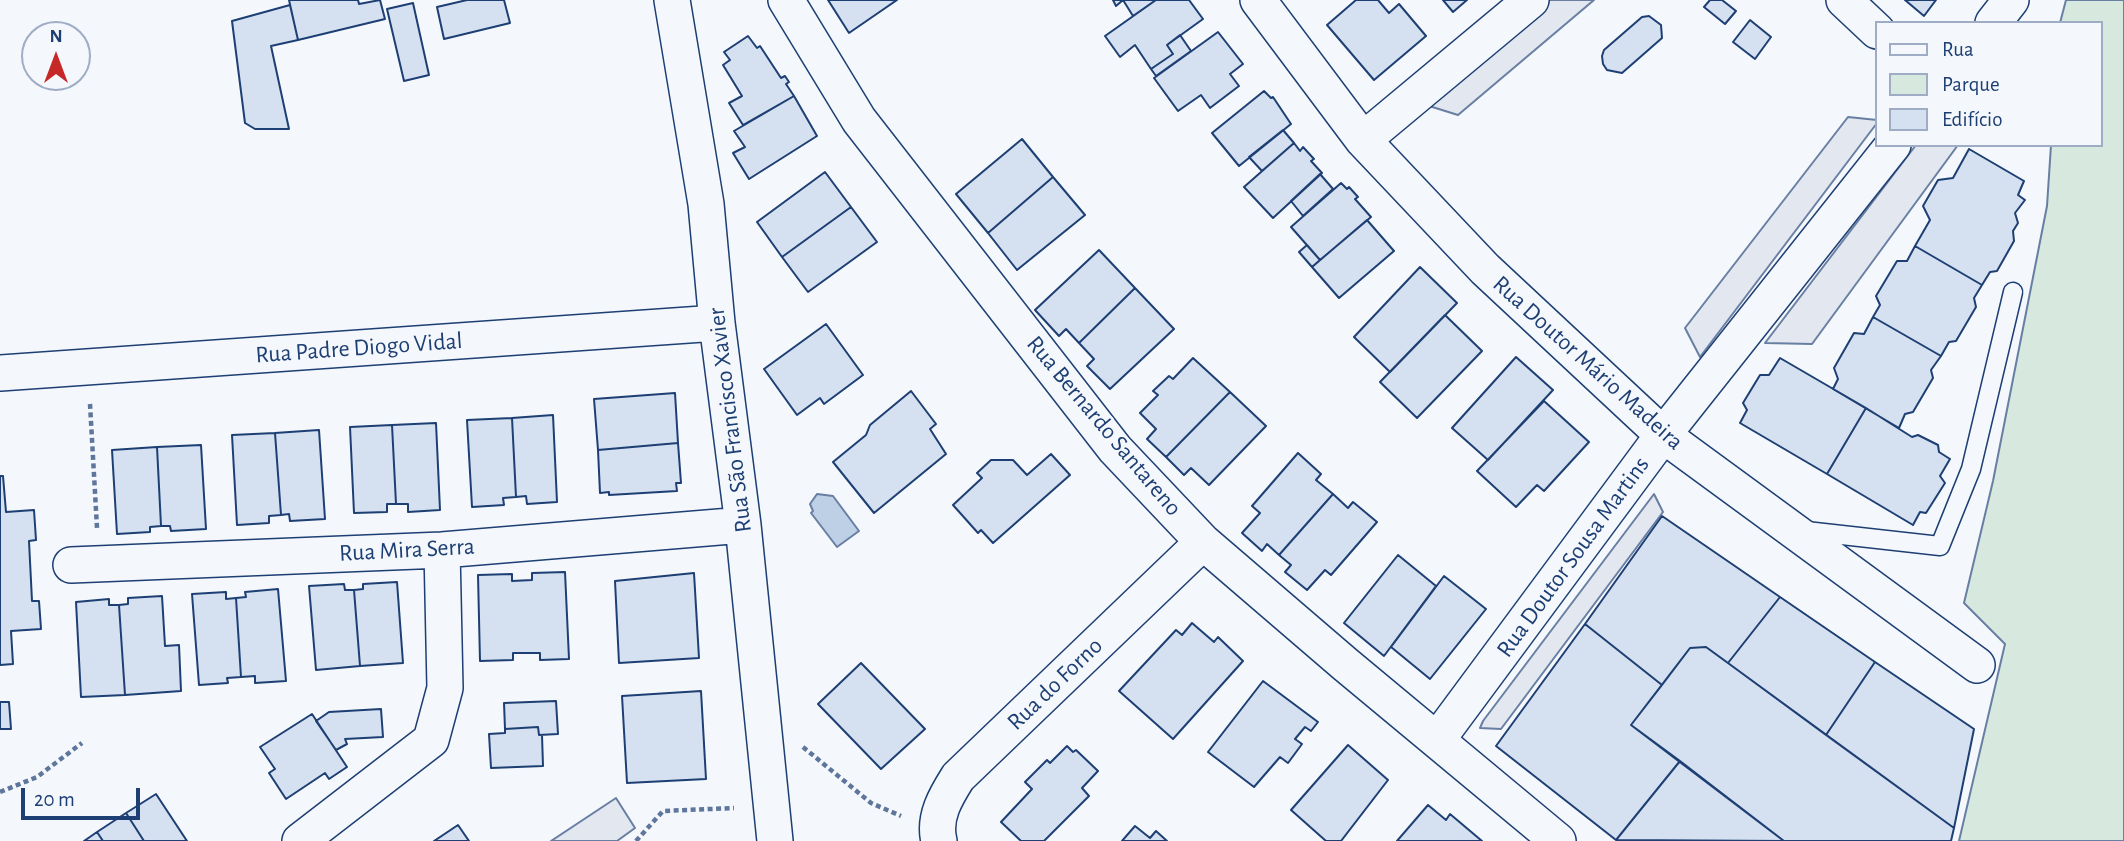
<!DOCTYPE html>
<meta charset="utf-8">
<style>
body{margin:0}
#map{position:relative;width:2124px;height:841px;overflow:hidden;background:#f4f7fb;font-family:"Alegreya Sans",sans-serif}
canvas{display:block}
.legend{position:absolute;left:1875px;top:21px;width:228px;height:126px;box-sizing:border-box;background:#f4f7fb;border:2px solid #9eadc5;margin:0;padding:9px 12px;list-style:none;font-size:21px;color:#1d3f73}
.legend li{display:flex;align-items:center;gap:14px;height:35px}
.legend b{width:35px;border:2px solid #9eadc5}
.north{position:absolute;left:21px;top:21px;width:70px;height:70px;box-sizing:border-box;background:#f4f7fb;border:2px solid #9eadc5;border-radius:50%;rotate:0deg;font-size:19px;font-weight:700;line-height:28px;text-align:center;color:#1d3f73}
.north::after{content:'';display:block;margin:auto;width:24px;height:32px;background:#c62828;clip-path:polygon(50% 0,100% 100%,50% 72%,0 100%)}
.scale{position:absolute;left:21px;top:788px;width:119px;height:32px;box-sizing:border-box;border:4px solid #1d3f73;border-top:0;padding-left:9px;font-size:21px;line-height:24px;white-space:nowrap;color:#1d3f73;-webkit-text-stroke:5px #f4f7fb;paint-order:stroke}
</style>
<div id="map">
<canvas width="2124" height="841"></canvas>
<ul class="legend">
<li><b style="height:9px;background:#f4f7fb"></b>Rua</li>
<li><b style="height:19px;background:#d7e8df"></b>Parque</li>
<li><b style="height:19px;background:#d5e0f0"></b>Edifício</li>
</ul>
<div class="north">N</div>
<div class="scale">20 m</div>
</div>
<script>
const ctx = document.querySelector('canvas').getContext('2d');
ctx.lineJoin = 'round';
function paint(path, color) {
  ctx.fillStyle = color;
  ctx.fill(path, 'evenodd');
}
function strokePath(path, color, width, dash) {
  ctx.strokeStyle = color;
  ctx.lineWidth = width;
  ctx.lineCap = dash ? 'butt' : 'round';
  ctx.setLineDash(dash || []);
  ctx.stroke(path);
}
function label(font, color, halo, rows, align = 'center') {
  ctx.font = font + ' "Alegreya Sans",sans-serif';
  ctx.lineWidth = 5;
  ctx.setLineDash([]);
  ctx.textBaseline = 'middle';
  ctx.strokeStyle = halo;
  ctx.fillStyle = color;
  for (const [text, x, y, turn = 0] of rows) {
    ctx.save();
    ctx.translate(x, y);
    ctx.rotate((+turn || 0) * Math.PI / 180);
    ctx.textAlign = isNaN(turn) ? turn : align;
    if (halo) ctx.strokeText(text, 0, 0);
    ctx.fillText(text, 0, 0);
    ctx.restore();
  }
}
const green = new Path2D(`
 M2066,0H2124V841H1959L2005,644L1964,603L1993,481L2047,206L2051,145H2101V23H2060Z`);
paint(green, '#d7e8df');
strokePath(green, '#687fa3', 2);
const parking = new Path2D(`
 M1549,0H1594L1458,115L1426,105Z
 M1848,117L1877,120V123L1700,357L1685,328Z
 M1916,145H1958L1812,344L1765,343Z
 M1654,494L1663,512L1501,729L1480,728L1483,721Z
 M616,798L635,828L617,841H551Z`);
paint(parking, '#e3e8f0');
strokePath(parking, '#687fa3', 2);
const water = new Path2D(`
 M817,494L833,496L859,531L837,547L811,513L813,511L810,504Z`);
paint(water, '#bed0e5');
strokePath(water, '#687fa3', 2);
const building = new Path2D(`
 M289,0H358L359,4L380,0L385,19L298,40Z
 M467,0H504L510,23L444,39L437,7Z
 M828,0H897L849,33Z
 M1113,0H1156L1133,16L1123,0L1116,6Z
 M1156,0H1189L1203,19L1167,45L1173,54L1151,69L1135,45L1120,57L1105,36Z
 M1356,0H1378L1389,13L1399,4L1426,36L1374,80L1327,25Z
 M1443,0H1467L1453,12Z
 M1710,0H1722L1736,11L1725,24L1704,7Z
 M1905,0H1936L1924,16Z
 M413,3L429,75L404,81L387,9Z
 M290,5L298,40L271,46L289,129H255L245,123L232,21Z
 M1649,16L1661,25L1662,38L1622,73L1607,70L1603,64L1602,56L1604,50L1642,17Z
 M1750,20L1771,37L1755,59L1733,42Z
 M1218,32L1243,64L1230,74L1239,86L1210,108L1201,95L1178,111L1154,78Z
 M1180,35L1191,51L1156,76L1151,69L1173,54L1167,45Z
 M748,36L757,48L760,46L781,78L785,76L789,82L786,84L794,96L743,125L729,103L742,96L723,65L730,60L724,52Z
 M1264,91L1271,98L1273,97L1291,124L1239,166L1212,133Z
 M794,96L817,136L749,179L733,153L745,147L734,131Z
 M1283,130L1294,143L1262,171L1249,157Z
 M1022,139L1053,177L988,233L956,194Z
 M1294,143L1300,151L1303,147L1314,159L1311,161L1322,173L1273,218L1244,187Z
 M1969,149L2024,181L2018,195L2025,200L2015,213L2018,223L2013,231L2014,241L1997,271L1990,272L1982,285L1915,246L1930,220L1923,206L1938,180L1953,178Z
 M825,172L851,207L782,257L757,222Z
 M1320,174L1333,189L1303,216L1291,201Z
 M1053,177L1085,215L1017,270L988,233Z
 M1341,183L1347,189L1349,187L1358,197L1355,199L1371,217L1320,260L1291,227Z
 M851,207L877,242L808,292L782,257Z
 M1367,220L1394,251L1339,298L1312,267Z
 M1307,245L1320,260L1312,267L1299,252Z
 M1915,246L1982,285L1974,298L1976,307L1956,341L1949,342L1941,356L1873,317L1880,305L1876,296L1897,261H1907Z
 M1099,250L1135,288L1079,343L1066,329L1059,336L1035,310Z
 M1420,267L1457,303L1390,372L1354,337Z
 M1135,288L1174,329L1110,389L1087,366L1094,359L1079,343Z
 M1445,315L1482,351L1417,418L1380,382Z
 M1873,317L1941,356L1931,370L1933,378L1913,412L1905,414L1899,428L1833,389L1838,379L1834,368L1854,333L1864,334Z
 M826,324L863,375L824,404L820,398L797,415L764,369Z
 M1516,357L1553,390L1488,460L1452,428Z
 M1193,358L1230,392L1166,457L1147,439L1156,429L1140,413L1158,395L1153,391L1169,376L1173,379Z
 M1780,358L1866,408L1827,474L1740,423L1747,410L1743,403L1760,375H1769Z
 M911,391L936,424L930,429L946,454L874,513L833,462L866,435L870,425Z
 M1230,392L1266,426L1209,485L1191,468L1184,475L1166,457Z
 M675,393L678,443L598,450L594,399Z
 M1544,401L1589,442L1544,491L1537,485L1516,507L1477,471Z
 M1866,408L1912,437L1918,435L1938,445L1939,452L1950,459L1940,476L1945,483L1926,513L1920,512L1913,525L1827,474Z
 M553,415L557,502L527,504L526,496L516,497L512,418Z
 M512,418L516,497L503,498L504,505L472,507L467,420Z
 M436,423L440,510L408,512V504H396L392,425Z
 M392,425L396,504H387V512L354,513L350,427Z
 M319,430L325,519L290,521L289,514L281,515L275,433Z
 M275,433L281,515L269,516V523L237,525L232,435Z
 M678,443L681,483H676L677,491L609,495V492L600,493L598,450Z
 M201,445L206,529L171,531L170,526H161L157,447Z
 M157,447L161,526L150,527V532L117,534L112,450Z
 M1298,453L1321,474L1316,480L1333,494L1279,555L1267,544L1262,551L1242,533L1260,513L1252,506Z
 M1051,454L1070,475L993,543L981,530L978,533L953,505L982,478L977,473L991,460H1013L1027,475Z
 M0,476H3L6,512L34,510L36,540L29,541L32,601H39L41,629L11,631L13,664L0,665Z
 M1333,494L1348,508L1353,502L1377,522L1331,575L1325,570L1307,590L1285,572L1291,565L1279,555Z
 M1662,516L1780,597L1728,663L1706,647L1690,648L1662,685L1585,624Z
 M1398,555L1436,586L1384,656L1344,623Z
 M565,572L569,659L540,660V653H513V660L480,661L478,575L512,574V581L532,580V573Z
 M694,573L699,658L619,663L615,581Z
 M1444,576L1486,609L1430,679L1391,647Z
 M397,582L403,663L360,666L354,590L363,589V584Z
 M344,584L345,590H354L360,666L316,670L309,586Z
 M278,589L286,681L255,683V676L241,677L236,598L246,597L245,592Z
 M226,592V599L236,598L241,677L227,678L228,683L199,685L192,594Z
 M162,596L165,646L179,645L181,691L125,695L119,605L128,604V598Z
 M1780,597L1875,662L1826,735L1728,663Z
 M109,599V605H119L125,695L81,697L76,602Z
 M1192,623L1214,642L1218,637L1243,661L1173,739L1119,691L1176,630L1182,635Z
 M1585,624L1662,685L1631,725L1680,761L1616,840L1496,746Z
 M1706,647L1954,828L1951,841H1784L1631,725L1690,648Z
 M1875,662L1974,729L1954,828L1826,735Z
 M861,663L925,729L881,769L818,704Z
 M1263,681L1318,722L1311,731L1305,727L1295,739L1302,744L1288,763L1280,757L1254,787L1208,752Z
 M701,691L706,779L627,783L622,696Z
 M556,701L558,734L539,735L538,727L505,729L504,703Z
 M0,702H9L11,729H0Z
 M381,709L383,737L345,739L347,744L336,750L316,721L329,712Z
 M312,714L347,767L329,779L325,773L286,799L269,773L275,769L260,747Z
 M538,727L539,735H542L543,766L491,768L489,734L505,733V729Z
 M1348,745L1388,780L1341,841H1326L1291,810Z
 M1067,746L1073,752L1076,750L1098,771L1082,788L1089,796L1044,841H1021L1001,822L1032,789L1025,782L1047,760L1050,763Z
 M1680,761L1715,788L1784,841L1616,840Z
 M156,794L187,841H144L126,813Z
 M1428,805L1446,820L1450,814L1482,841H1397Z
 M126,813L144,841H103L97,832Z
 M458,825L469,841H434Z
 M1135,826L1150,838L1156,831L1167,841H1122Z
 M97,832L103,841H84Z`);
paint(building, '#d5e0f0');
strokePath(building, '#1d3f73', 2);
const service = new Path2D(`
 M1806,531L1940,546L1971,469L2013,292`);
const minor = new Path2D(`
 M672,0L706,204L717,323L743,525L775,841
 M786,0L859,120L1115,449L1203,542L1345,664L1558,841
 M1258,0L1363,140L1485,269L1663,435L1977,665
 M1844,0L1877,31
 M1993,23L2011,0
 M1363,140L1531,0
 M0,373L717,323
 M71,565L442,550L743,525
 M1437,740L1663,435L1893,145
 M300,841L431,740L445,688L442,550
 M939,841C933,817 946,796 958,777L1203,542`);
strokePath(service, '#1d3f73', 21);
strokePath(minor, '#1d3f73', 38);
strokePath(new Path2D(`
 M90,404L97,528
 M803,747L871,803L901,816
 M0,792L37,777L82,743
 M636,841L663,811L734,808`), '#5e769c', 4.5, [5, 3.5]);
strokePath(service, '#f4f7fb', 18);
strokePath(minor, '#f4f7fb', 35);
label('24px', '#1d3f73', '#f4f7fb', [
 ["Rua Padre Diogo Vidal",359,348,-4],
 ["Rua Doutor Mário Madeira",1588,363,42],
 ["Rua São Francisco Xavier",730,420,-97],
 ["Rua Bernardo Santareno",1104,426,50],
 ["Rua Mira Serra",407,550,-3],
 ["Rua Doutor Sousa Martins",1573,557,-54],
 ["Rua do Forno",1055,684,-44]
]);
</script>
